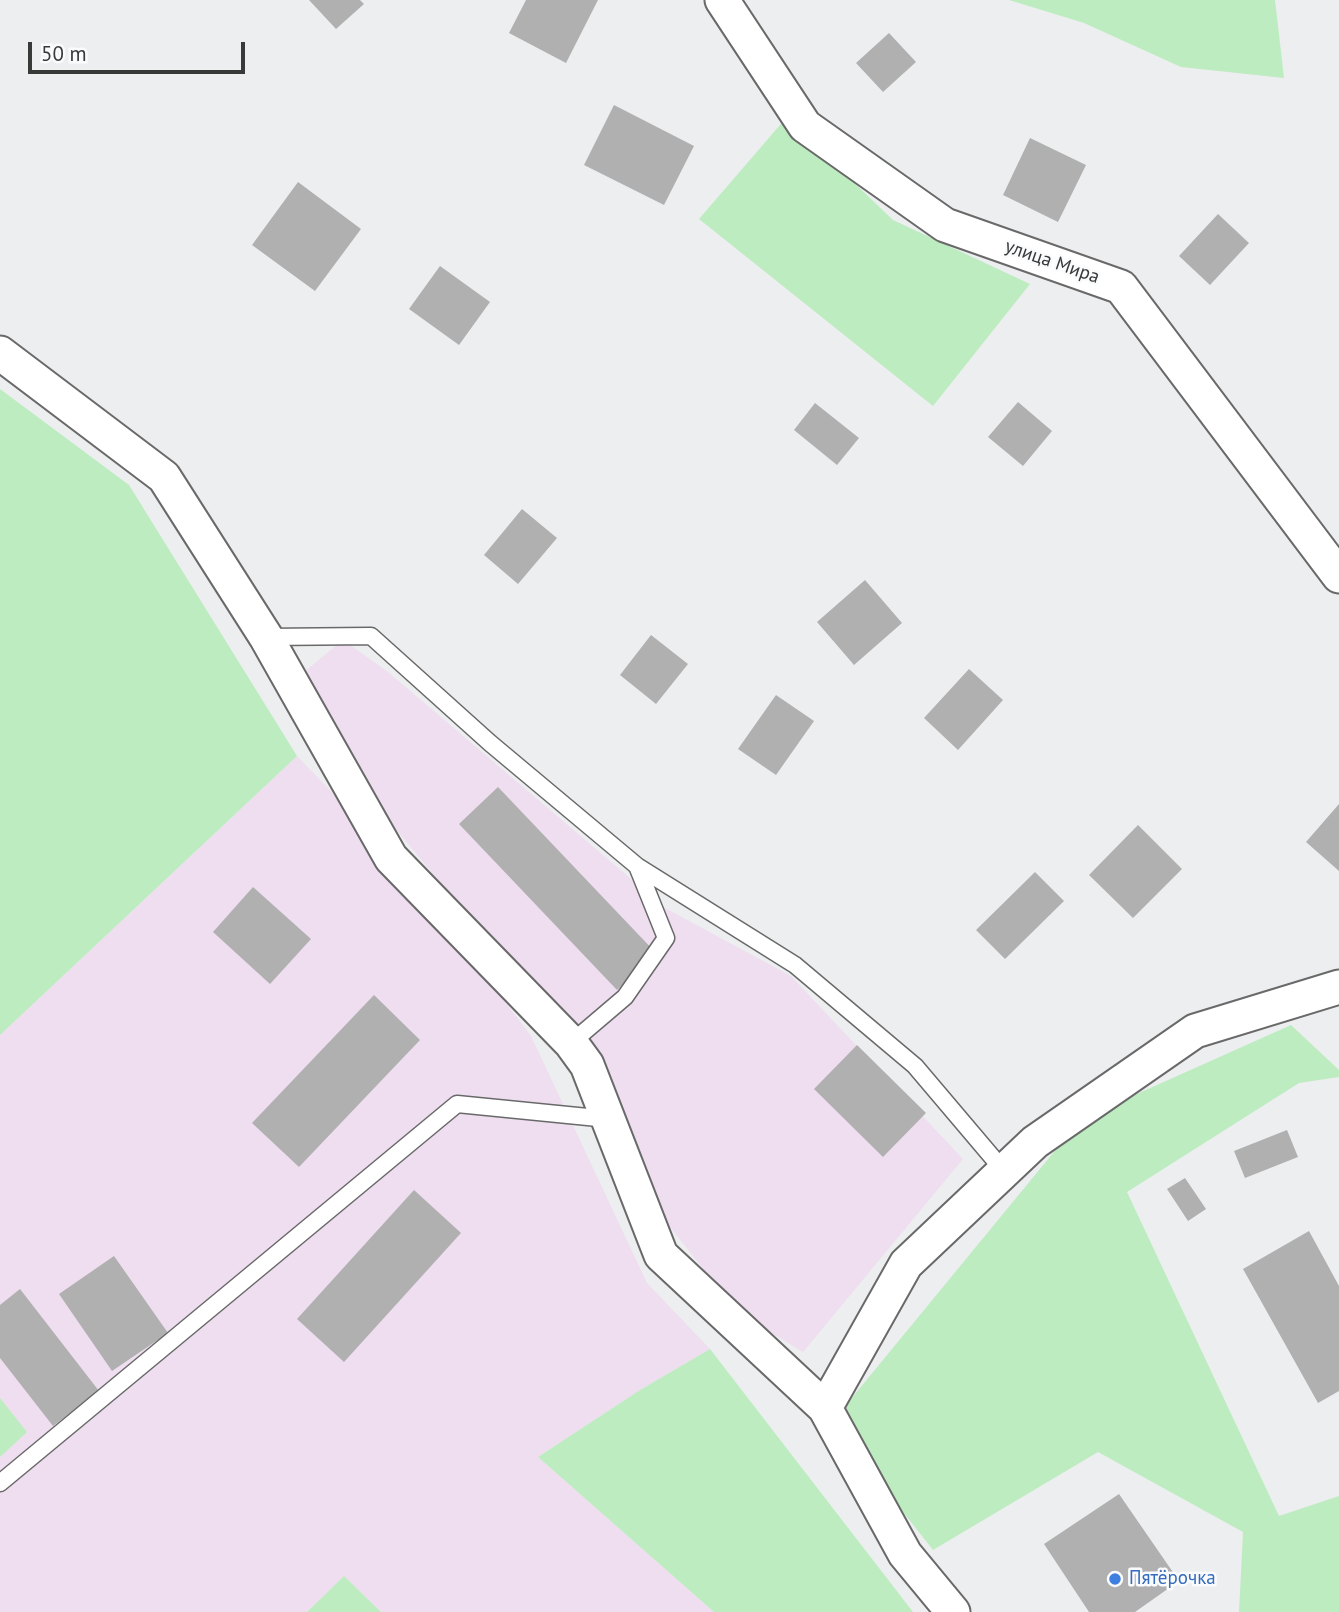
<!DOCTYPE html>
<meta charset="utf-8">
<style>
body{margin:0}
#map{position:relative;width:1339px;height:1612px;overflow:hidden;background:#edeeef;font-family:"PT Sans",sans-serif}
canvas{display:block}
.scale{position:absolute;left:28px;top:42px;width:217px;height:32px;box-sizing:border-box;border:4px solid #383939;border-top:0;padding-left:9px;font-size:21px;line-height:24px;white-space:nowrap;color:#383939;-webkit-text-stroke:5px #fafbfc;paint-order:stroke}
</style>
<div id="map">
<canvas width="1339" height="1612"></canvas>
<div class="scale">50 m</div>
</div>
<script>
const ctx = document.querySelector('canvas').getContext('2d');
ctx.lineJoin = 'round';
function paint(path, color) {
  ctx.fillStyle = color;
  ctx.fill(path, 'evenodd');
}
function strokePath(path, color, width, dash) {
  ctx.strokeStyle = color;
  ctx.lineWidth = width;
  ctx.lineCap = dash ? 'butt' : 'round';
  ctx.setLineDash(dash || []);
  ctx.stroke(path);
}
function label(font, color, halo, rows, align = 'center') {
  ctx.font = font + ' "PT Sans",sans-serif';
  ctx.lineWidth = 5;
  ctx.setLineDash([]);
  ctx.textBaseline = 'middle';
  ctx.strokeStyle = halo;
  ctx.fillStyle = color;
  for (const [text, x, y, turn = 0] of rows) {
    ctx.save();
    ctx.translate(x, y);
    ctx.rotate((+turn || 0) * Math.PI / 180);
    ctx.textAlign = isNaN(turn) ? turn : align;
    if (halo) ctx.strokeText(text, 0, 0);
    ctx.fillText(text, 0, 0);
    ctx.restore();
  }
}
paint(new Path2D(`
 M343,640L388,672L665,908L791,976L963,1159L803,1352L737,1312L649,1200L583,1054L394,827L298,677Z
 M297,756L354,815L412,880L531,1036L647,1283L710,1349L640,1390L538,1457L714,1612H381L344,1576L307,1612H0V1457L26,1432L0,1398V1035Z`), '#eedeef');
paint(new Path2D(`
 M1009,0H1275L1284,78L1181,67L1084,23Z
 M786,118L893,220L1030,284L933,406L699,219Z
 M0,389L129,485L297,756L0,1035Z
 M1291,1025L1339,1070V1077L1299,1083L1127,1192L1279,1516L1339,1496V1612H1239L1243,1532L1098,1452L933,1550L832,1422L1081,1119Z
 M710,1349L913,1612H714L538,1457L640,1390Z
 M0,1398L27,1432L0,1457Z
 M344,1576L381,1612H307Z`), '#bdecc0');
paint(new Path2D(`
 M309,0H360L364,4L336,29Z
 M526,0H598L566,63L509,33Z
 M889,33L916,62L883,92L856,63Z
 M614,105L694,146L664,205L584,165Z
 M1030,138L1086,165L1058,222L1003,195Z
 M298,182L361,229L315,291L252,245Z
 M1218,214L1249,243L1210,285L1179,256Z
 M440,266L490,302L459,345L409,309Z
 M1018,402L1052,431L1023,466L988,437Z
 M815,403L859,438L837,465L794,430Z
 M522,509L557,538L518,584L484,555Z
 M865,580L902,623L854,665L817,622Z
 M651,635L688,664L656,704L620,675Z
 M969,669L1003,700L958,750L924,718Z
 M776,695L814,721L776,775L738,749Z
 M498,787L656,953L617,990L459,824Z
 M1339,804V871L1306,842Z
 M1138,825L1182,869L1133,918L1089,875Z
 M1035,872L1064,901L1005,959L976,930Z
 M253,887L311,939L270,984L213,932Z
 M374,995L420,1040L299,1167L252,1123Z
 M857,1045L926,1113L883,1157L814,1089Z
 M1287,1130L1298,1157L1245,1178L1234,1151Z
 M1185,1178L1206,1209L1188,1221L1167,1189Z
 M414,1190L461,1233L344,1362L297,1319Z
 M1309,1231L1339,1286V1391L1318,1403L1243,1269Z
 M114,1256L168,1333L112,1371L59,1294Z
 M20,1289L99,1391L53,1426L0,1358V1305Z
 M1119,1494L1179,1581L1135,1612H1089L1044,1544Z`), '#b0b0b1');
const lane = new Path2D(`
 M266,637L371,636L490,743L637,866L795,965L915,1066L1004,1171
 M571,1043L625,997L666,938L637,866
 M0,1483L457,1104L608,1119`);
const street = new Path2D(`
 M722,0L805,126L945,225L1121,287L1339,576
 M0,353L164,477L266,637L391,858L571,1043L587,1065L661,1255L825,1408L905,1554L953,1612
 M825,1408L906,1264L1035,1142L1195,1031L1339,987`);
strokePath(lane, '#69696a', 19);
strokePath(street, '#69696a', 37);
strokePath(lane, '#fff', 16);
strokePath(street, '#fff', 33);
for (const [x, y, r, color] of [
 [1115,1579,7,"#3f7fe0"]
]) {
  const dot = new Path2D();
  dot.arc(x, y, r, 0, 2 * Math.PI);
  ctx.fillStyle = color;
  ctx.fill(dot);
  strokePath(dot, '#fafbfc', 2.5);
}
label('19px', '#383939', '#fafbfc', [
 ["улица Мира",1052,262,19]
]);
label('19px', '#366cbe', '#fafbfc', [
 ["Пятёрочка",1129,1579]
], 'left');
</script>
